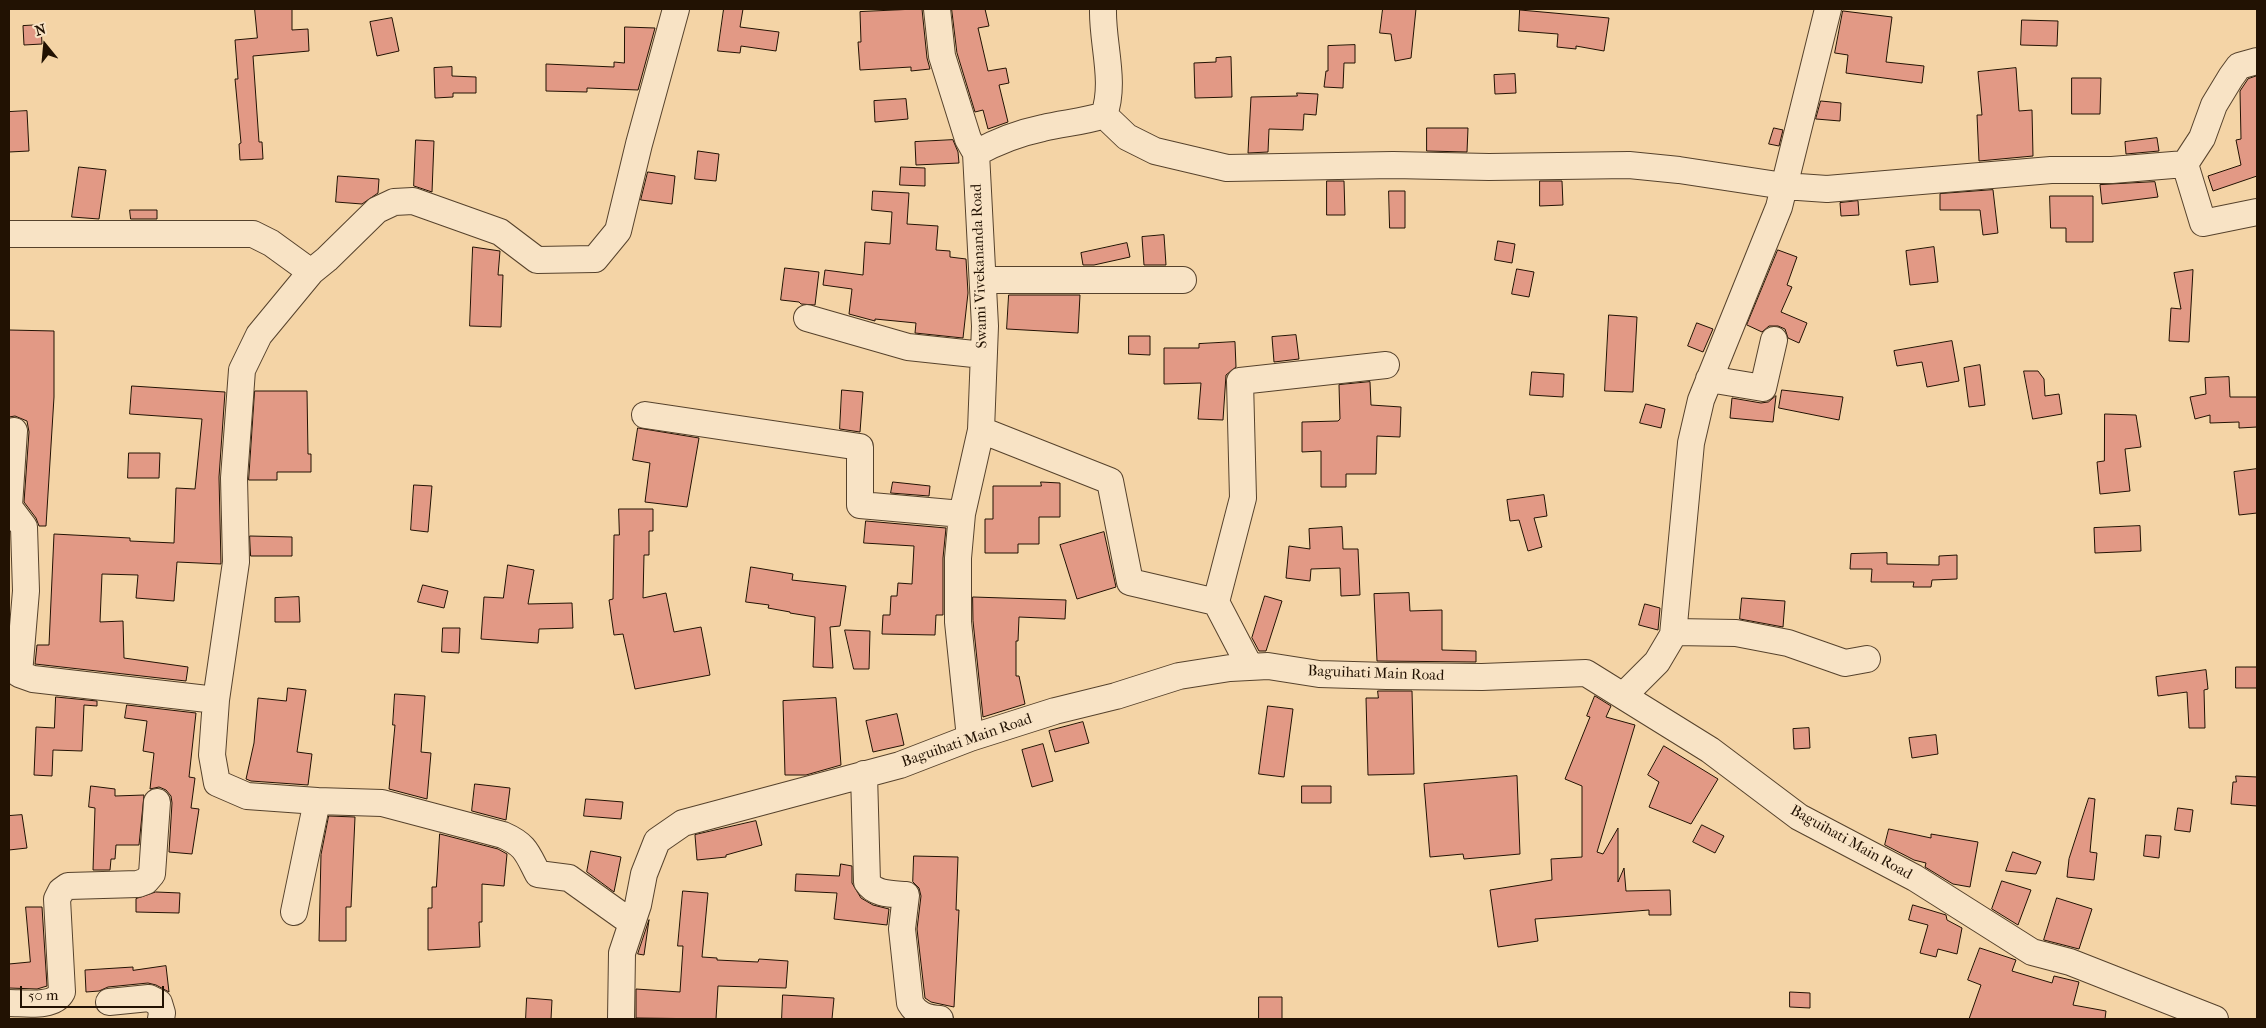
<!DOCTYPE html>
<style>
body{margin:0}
#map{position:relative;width:2266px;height:1028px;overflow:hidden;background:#f4d4a6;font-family:"IM FELL French Canon",serif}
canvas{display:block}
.frame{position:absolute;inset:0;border:10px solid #221203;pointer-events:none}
.north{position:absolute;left:20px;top:20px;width:50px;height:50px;-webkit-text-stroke:4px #f8e3c5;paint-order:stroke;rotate:343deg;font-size:14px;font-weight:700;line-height:20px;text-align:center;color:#221203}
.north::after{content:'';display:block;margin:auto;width:18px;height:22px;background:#221203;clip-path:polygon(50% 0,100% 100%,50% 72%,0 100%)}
.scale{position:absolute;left:20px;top:986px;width:144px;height:22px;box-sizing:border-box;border:2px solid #221203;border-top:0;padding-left:6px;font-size:15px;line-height:18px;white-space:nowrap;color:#221203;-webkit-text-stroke:4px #f8e3c5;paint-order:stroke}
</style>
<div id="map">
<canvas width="2266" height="1028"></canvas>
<div class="frame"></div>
<div class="north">N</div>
<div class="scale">50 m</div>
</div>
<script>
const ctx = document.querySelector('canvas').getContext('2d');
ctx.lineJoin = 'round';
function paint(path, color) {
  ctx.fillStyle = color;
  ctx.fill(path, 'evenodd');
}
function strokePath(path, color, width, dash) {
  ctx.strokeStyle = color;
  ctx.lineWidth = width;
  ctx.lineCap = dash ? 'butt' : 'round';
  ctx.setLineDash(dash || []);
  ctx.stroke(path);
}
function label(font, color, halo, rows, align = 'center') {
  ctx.font = font + ' "IM FELL French Canon",serif';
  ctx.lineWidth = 4.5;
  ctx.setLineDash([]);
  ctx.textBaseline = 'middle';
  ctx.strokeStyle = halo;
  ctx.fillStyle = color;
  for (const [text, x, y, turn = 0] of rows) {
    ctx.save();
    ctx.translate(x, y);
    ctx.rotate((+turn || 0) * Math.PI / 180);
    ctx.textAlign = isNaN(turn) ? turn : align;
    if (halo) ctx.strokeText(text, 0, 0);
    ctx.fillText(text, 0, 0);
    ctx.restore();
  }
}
const building = new Path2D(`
 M255,9H292V30L308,29L309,51L253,56L259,142H262L263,159L240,160L239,144L241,143L235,79H238L235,40L257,38Z
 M724,9H743L740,27L779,32L776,51L741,46L740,53L718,51Z
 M916,9H922L927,58L930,69L911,71V67L860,70L858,42H861L860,12Z
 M952,9H985L989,26L978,28L988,71L1006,68L1009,83L999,85L1008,122L988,129L983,110L975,112L957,53Z
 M1383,9H1416L1411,58L1395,61L1391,34L1380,33Z
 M1520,10L1609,18L1604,51L1576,46V49L1557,47L1558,34L1519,31Z
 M1843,11L1892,17L1886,62L1924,66L1922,83L1846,73L1848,55L1835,53Z
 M392,18L399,51L377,56L370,22Z
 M2022,20L2058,21L2057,46L2021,45Z
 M41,25L42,44L24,45L23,26Z
 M625,27L655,28L638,90L587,88V92L546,91V64L614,67V62L624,63Z
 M1355,45V63H1344L1343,88L1324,87L1326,71H1328V46Z
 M1231,57L1232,97L1195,98L1194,63L1216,62V58Z
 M452,67V76L476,77V93H453V97L435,98L434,68Z
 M2016,68L2019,111L2032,110L2033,156L1979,161L1977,115H1982L1978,72Z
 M1515,74L1516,93L1495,94L1494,75Z
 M2257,76V176L2213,191L2208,176L2241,165L2236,140L2241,139L2240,91L2248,79Z
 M2072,78H2101L2100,114H2072Z
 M1297,93L1318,94L1316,115L1304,114L1303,130L1269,129L1268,152L1248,153L1251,97L1297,96Z
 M906,99L908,119L875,122L874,101Z
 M1821,101L1841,103L1840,121L1816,119Z
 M27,111L29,151L9,152V112Z
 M1427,128H1468L1467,152L1427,151Z
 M1774,128L1783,130L1779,146L1769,144Z
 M2157,138L2159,151L2126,154L2125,142Z
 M416,140L434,141L432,192L414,186Z
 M953,140L958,152L959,163L916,165L915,142Z
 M698,151L719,154L716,181L695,179Z
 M79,167L106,170L99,219L72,217Z
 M901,167L925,168V186L900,185Z
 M648,172L675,176L672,204L641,200Z
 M338,176L379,179L378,193L362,204L336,202Z
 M1327,181H1344L1345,215H1327Z
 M1540,181H1562L1563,205L1540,206Z
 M2155,182L2158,197L2102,204L2100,185Z
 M1993,190L1998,233L1983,235L1980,210H1940V194Z
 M873,191L909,193L907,224L938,226L936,250L950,251V257L966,259L968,293L963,338L915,333L916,323L875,319V321L849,314L852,289L823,285L825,270L863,275L865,242L890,244L892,212L872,210Z
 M1389,191H1405V228H1390Z
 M2050,196H2093V242H2066V228H2051Z
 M1858,201L1859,215L1841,216L1840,203Z
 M130,210H157V219H131Z
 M1164,235L1166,265H1144L1142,237Z
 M1498,241L1515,244L1512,263L1495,260Z
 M1127,243L1130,257L1094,265H1083L1081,253Z
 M473,247L500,251L498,275H503L501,327L470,326Z
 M1934,247L1938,282L1910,285L1906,251Z
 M1778,250L1797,257L1787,285L1792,287L1781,312L1807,323L1799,343L1788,338L1785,329L1778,326H1769L1762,332L1747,325Z
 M785,268L819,272L815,305L801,304L799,302L781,300Z
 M1517,269L1534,272L1529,297L1512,294Z
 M2193,270L2189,342L2169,341L2171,308L2181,309L2174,273Z
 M1009,295H1080L1078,333L1007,329Z
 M1609,315L1637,317L1633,392L1605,391Z
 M1697,323L1713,329L1703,352L1688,346Z
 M9,330L54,331V397L46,526H39L36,518L24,502L29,432L27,421L15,416L9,417Z
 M1296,335L1299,359L1274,362L1272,337Z
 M1129,336H1150V355L1129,354Z
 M1952,341L1959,381L1927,387L1922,362L1897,366L1894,351Z
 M1235,342L1236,367L1226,375L1223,420L1198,419L1201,383L1164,384V348H1199V344Z
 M1980,365L1985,405L1969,407L1964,368Z
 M2024,371H2038L2044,379L2045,396L2059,394L2062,414L2033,419Z
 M1532,372L1564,374L1563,397L1530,395Z
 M2229,377L2230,397H2257V427L2239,428V422L2210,423V415L2195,419L2190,397L2206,394L2205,378Z
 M1370,382L1371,405L1401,407L1400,437L1377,436L1376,474H1346V487H1321V451L1302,452V422L1338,421L1340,419L1339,385Z
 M132,386L225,392L219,477L221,564L177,562L174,601L136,598L138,575L102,574L100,622L123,621L124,658L188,667L186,681L35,664L37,645H49L54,534L130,538V541L174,543L176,488L195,489L202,419L130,414Z
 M842,390L863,392L860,432L840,429Z
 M1782,390L1843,397L1839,420L1779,408Z
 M255,391H307L308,454H311V472H277V480H249Z
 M1776,396L1773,422L1730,418L1732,398L1761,403L1768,402Z
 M1646,404L1665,409L1661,428L1640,423Z
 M2105,414L2136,415L2141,447L2125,449L2130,491L2100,494L2097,462L2104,461Z
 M638,428L699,438L687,507L645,502L650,463L633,460Z
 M129,453H160L159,478H128Z
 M2257,469V513L2239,515L2234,472Z
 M893,482L930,486L929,496L891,493Z
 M1041,482L1060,483V517H1039V544H1018V553H985V519H993V486H1041Z
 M414,485L432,486L428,532L411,530Z
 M1544,495L1547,516L1534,518L1542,547L1528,551L1519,520L1510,521L1507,500Z
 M619,509H653V531H649V555H644L643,598L666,593L674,632L701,627L710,675L635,689L623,634L614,635L609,600L613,599L614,535H619Z
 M866,521L946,528L943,558V615H936L935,635L882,634L883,615H890L891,596H897L898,583L912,584L914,546L864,543Z
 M2140,526L2141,551L2095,553L2094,528Z
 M1342,527L1343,549H1358L1360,595L1341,596L1340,568L1311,569L1310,581L1286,578L1289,546L1310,549L1309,529Z
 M1104,532L1116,587L1077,599L1060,545Z
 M250,536L292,537V556H251Z
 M1887,553V564L1939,565V556L1957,555V579L1932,580L1931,587H1913L1914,582H1871L1872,569H1850L1851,554Z
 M508,565L534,570L528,604L572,603L573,628L539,629L538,643L481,639L484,597L503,598Z
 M751,567L793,574L792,580L846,586L840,626L830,627L833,668L813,667L815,617L790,613V612L768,608L769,605L746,602Z
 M423,585L448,591L444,608L418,602Z
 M1409,593L1410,611L1442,610V650L1476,651V662L1377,661L1374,594Z
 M1265,596L1282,601L1266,651H1259L1252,638Z
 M299,597L300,622H275V598Z
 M973,597L1066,600L1065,619L1019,617L1018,641H1016V676H1019L1025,704L983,717L973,621Z
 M1742,598L1785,601L1783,627L1740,619Z
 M1645,604L1660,608L1658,630L1639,625Z
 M443,628H460L459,653L442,652Z
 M845,630L870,631L869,669H854Z
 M2236,667H2257V688H2236Z
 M2206,670L2208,689L2204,690L2205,728H2189L2187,692L2158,696L2156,677Z
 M288,688L306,690L297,752L312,754L308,785L251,781L246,779L254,743L258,698L286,701Z
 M1378,691H1412L1414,774L1368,775L1366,698H1378Z
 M395,694L425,696L421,752L431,753L427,799L389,789L395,725H393Z
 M1595,696L1611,706L1606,717L1635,725L1597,852L1603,854L1618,828V882L1624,868L1626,891L1670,890L1671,915H1649V910L1535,919L1538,941L1498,947L1490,890L1552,880L1551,859L1582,857V786L1565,779L1590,717L1587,716Z
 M56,697L97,701V706L84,705L82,751L53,750L52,776L34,775L36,727L54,728Z
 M836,698L841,765L806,775H785L783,701Z
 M127,705L196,713L189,777L195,778L191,808L199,809L192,854L169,852L172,803L171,796L166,790L159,787L150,789L154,753L143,751L147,721L125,718Z
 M1268,706L1293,709L1284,777L1259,774Z
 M897,714L904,745L873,752L866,721Z
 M1083,722L1089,743L1055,752L1049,731Z
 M1809,728L1810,748L1794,749L1793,729Z
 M1936,735L1938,754L1912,758L1909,738Z
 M1043,744L1053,781L1032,787L1022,750Z
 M1664,746L1718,779L1691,824L1649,807L1659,782L1648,775Z
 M1517,776L1520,854L1464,859L1463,854L1430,857L1424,784Z
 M2236,776L2257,777V806L2231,804L2233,782H2236Z
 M475,784L510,788L506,820L472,811Z
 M91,786L115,789V796L144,795L139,845H116L115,859H111L110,870H93L95,808L89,807Z
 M1302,786H1331V803H1302Z
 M2089,798L2095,799L2090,852L2097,853L2094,880L2067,877L2069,859Z
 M586,799L623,802L621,819L584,816Z
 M2178,808L2193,810L2190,832L2175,830Z
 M22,815L27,848L9,850V816Z
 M329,816L355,817L351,907H346V941H319L321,855Z
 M756,821L762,845L726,855V857L697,860L695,835Z
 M1702,825L1724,836L1715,853L1693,842Z
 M1889,829L1931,838V834L1978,842L1970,887L1953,884L1925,867L1926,863L1914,860L1885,845Z
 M440,834L498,849L507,854L504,886L482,884V922H479L480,947L428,950V908H432V887H436Z
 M2146,835L2161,836L2159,858L2144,856Z
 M591,851L621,857L614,892L587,872Z
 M2013,852L2041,862L2036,874L2006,871Z
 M914,856L958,857L956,910H959L954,1007L931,1002L925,998L917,929L921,896L919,888L913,882Z
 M841,864L852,866V883L861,898L873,905L889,909L887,925L834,919L837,893L795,891L796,874L839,876Z
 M2002,881L2031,890L2018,925L1992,909Z
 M683,891L708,893L702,957L717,958V960L758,962L759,959L788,961L786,988L718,986L716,1019L636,1018V989L680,992L683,946H678Z
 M156,892L180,893L179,913L136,912V899Z
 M2057,898L2092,909L2079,949L2044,940Z
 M1913,905L1946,915L1947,920L1962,928L1957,954L1938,949L1936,957L1920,953L1928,925L1909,920Z
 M26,907H42L47,986L37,989L9,988V964L30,962Z
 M649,920L644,955L638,954Z
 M1980,948L2016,960L2012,971L2052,983L2054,976L2079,982L2073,1005L2106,1011L2105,1019H1969L1981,985L1968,980Z
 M166,966L169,992L156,985L148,983L108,987L99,991L86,992L85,970L133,967V970Z
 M1790,992L1810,993V1008L1790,1007Z
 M783,995L834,998L832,1019H782Z
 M1259,997H1282V1019H1259Z
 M527,998L552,1000L551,1019H526Z`);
paint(building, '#e29985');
strokePath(building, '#221203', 1);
const minor = new Path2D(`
 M937,9L942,56L968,139L976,153L985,326L981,430L962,514L958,558V622L970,738
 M1103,9C1102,43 1116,82 1104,115
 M2257,61L2239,66L2231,77L2214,105L2202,138L2185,164L2203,223L2257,212
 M976,153C998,141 1019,133 1043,128C1063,123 1084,122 1104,115L1127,137L1155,151L1227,168L1393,165L1489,167L1629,165L1679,170L1784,186L1827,189L2051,170H2112L2185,164
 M9,234H253L271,243L311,272L327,259L377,210L394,202L413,201L500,232L537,260L595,259L618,231L639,144L676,9
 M983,280H1183
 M807,318L908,347L983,355
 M1709,379L1763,388L1774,340
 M645,415L860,447V505L962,514
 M981,430L1110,481L1130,582L1216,602
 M9,506L14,431
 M9,507L24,527L26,591L19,674L33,679L216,700
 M1674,632L1736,633L1788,643L1845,663L1867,659
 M1250,667L1216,602L1243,498L1240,381L1386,365
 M1624,695L1657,662L1673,635L1691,443L1701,400L1779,207L1828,9
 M864,774L867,882C875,895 892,894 906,895L902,929L910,1003C917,1015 927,1018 940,1019
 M317,801L382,803L503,835C526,845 527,853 538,874L569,878L632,923
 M294,912L317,801L247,796L217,783L212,755L216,700L236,562L234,478L242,370L259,335L311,272
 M109,1002L149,998L159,1003L162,1013L161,1019
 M9,1003C25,1003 54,1008 62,992L57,899L61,891L68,886L138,884L146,881L152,874L157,802
 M621,1019L622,953L638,905L644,874L657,841L683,823L900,765L970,738L1055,711L1116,696L1179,676L1230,668L1268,666L1319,674L1387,676L1482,677L1586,673L1710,750L1799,817L1915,878L2032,952L2070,962L2215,1019`);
strokePath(minor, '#56422c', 28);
strokePath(minor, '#f8e3c5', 26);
label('15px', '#221203', '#f8e3c5', [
 ["Swami Vivekananda Road",980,266,-92],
 ["Baguihati Main Road",1376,674,2],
 ["Baguihati Main Road",967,741,-19],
 ["Baguihati Main Road",1851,843,29]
]);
</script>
